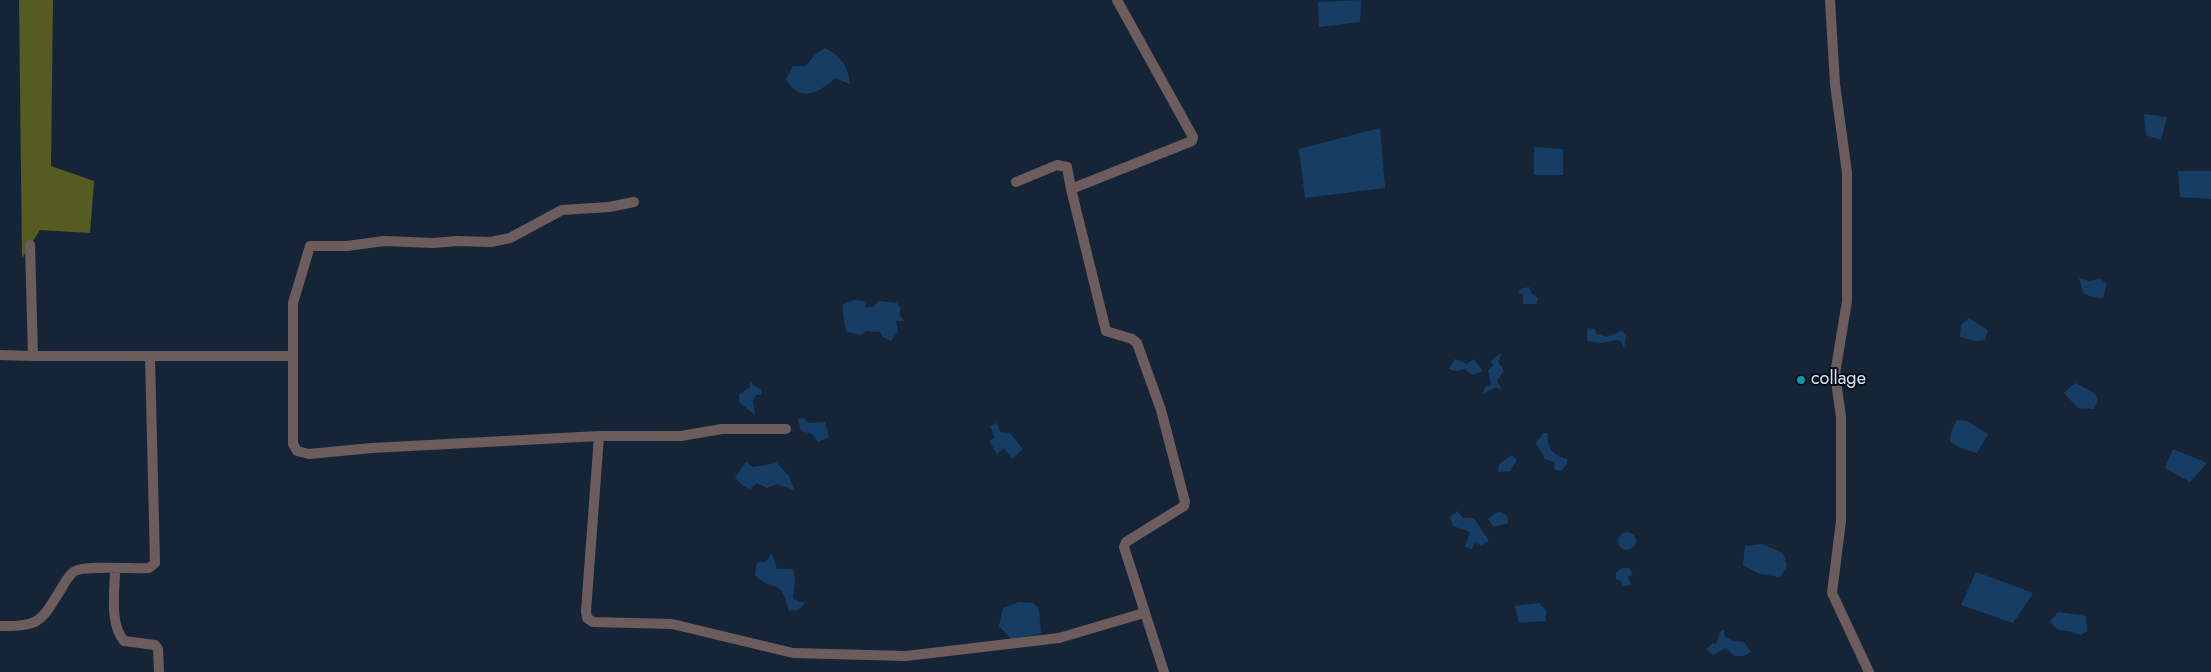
<!DOCTYPE html>
<style>
body{margin:0}
canvas{display:block;background:#162438}
</style>
<canvas width="2211" height="672"></canvas>
<script>
const ctx = document.querySelector('canvas').getContext('2d');
ctx.lineJoin = 'round';
function paint(path, color) {
  ctx.fillStyle = color;
  ctx.fill(path, 'evenodd');
}
function strokePath(path, color, width, dash) {
  ctx.strokeStyle = color;
  ctx.lineWidth = width;
  ctx.lineCap = dash ? 'butt' : 'round';
  ctx.setLineDash(dash || []);
  ctx.stroke(path);
}
function label(font, color, halo, rows, align = 'center') {
  ctx.font = font + ' Jost,sans-serif';
  ctx.lineWidth = 4;
  ctx.setLineDash([]);
  ctx.textBaseline = 'middle';
  ctx.strokeStyle = halo;
  ctx.fillStyle = color;
  for (const [text, x, y, turn = 0] of rows) {
    ctx.save();
    ctx.translate(x, y);
    ctx.rotate((+turn || 0) * Math.PI / 180);
    ctx.textAlign = isNaN(turn) ? turn : align;
    if (halo) ctx.strokeText(text, 0, 0);
    ctx.fillText(text, 0, 0);
    ctx.restore();
  }
}
paint(new Path2D(`
 M19,0H53L51,166L94,181L90,233L40,230L22,258Z`), '#565b1f');
paint(new Path2D(`
 M1361,0L1360,22L1319,27L1318,2Z
 M825,48C840,55 849,67 850,84L835,78C820,92 800,104 786,79L793,66H806L815,55Z
 M2144,114L2167,117L2161,140L2146,135Z
 M1380,128L1385,188L1305,198L1299,149Z
 M1534,147L1563,149V175H1534Z
 M2178,171H2211V199L2180,197Z
 M2079,278L2088,281L2100,279L2107,283L2103,298L2092,297L2083,293Z
 M1529,287L1532,294L1538,298L1537,304H1523V294L1518,293L1521,289Z
 M854,300L864,301L866,307H873L878,301L897,303L901,309L899,314L904,321H896L898,331L891,341L883,337L880,332L866,331L861,335L847,332C843,324 844,314 842,305Z
 M1969,318L1988,330L1985,340L1976,341L1960,337L1961,325Z
 M1587,328L1595,329L1597,335L1601,334L1606,337L1622,331L1626,336L1624,349L1621,342L1618,340L1601,343L1587,341Z
 M1499,354H1502L1498,362L1504,370L1497,381L1502,390L1496,387L1483,394L1485,387L1491,385L1488,370L1493,366L1491,361Z
 M1455,359L1467,364L1474,359L1483,371L1472,375L1465,369L1455,371L1449,369Z
 M751,381L753,385L761,389L762,395H756L753,401L755,415L739,402V395L750,387Z
 M2075,383L2095,393L2098,401L2094,409L2078,408L2064,393Z
 M804,418L808,423L825,422L829,437L818,442L812,434L801,431L798,419Z
 M1957,420L1967,421L1988,434L1977,453L1963,449L1950,442L1951,432Z
 M997,423L1000,432L1010,433L1023,449L1012,459L1004,448L997,454L989,441L995,438L990,426Z
 M1543,433H1548C1546,448 1553,455 1567,459V464L1561,471L1554,469L1555,462L1545,459L1536,443Z
 M2173,449L2207,463L2190,482L2165,468Z
 M1512,455L1517,460L1510,471L1498,472L1499,464Z
 M746,462L753,467L777,463L789,476L794,490L777,484L767,488L757,483L750,489L743,486L735,478Z
 M1457,511L1463,518H1474L1489,541L1481,545L1474,543L1472,549L1465,547L1470,532L1453,526L1450,517Z
 M1501,512L1507,516L1508,523L1494,527L1488,519L1495,513Z
 M1618 541a9 9 0 1 1 18 0a9 9 0 1 1-18 0Z
 M1762,544L1783,553L1787,566L1780,577L1760,574L1743,565L1745,546Z
 M772,553L777,569H793L795,580L793,599L805,603L798,610L789,611C779,574 775,595 755,575L757,563L766,562Z
 M1622,568H1629L1633,575L1628,577L1631,585L1623,586L1621,581L1616,579V573Z
 M1976,572L2033,593L2013,623L1961,605Z
 M1019,602L1033,603L1039,609L1041,634L1011,639L999,626L1003,608Z
 M1539,603L1546,610V621L1519,623L1515,606Z
 M2058,612L2086,616L2087,631L2081,635L2069,631L2058,630L2050,622Z
 M1724,630L1725,637L1733,641L1744,642L1751,652L1744,656H1734L1726,648L1713,655L1706,649L1713,643L1716,644L1720,632Z`), '#163e65');
strokePath(new Path2D(`
 M1117,0L1193,137L1192,141L1071,189L1106,331L1132,339L1137,343L1161,410L1185,502L1184,506L1126,542L1124,547L1164,672
 M1830,0L1835,84L1847,173V301L1835,374L1841,417V521L1832,593L1869,672
 M1016,182L1057,165L1067,167L1071,189
 M0,355L33,356L30,245
 M33,356H293
 M786,429H722L681,436H599L586,611L587,618L593,622L672,624L793,653L906,656L1059,638L1144,613
 M599,436L372,448L309,454L297,451L293,444V303L310,246H347L384,241L433,243L457,241L491,242L510,238L562,210L609,207L634,202
 M115,569C115,591 109,623 124,641L155,645L158,649L159,672
 M0,626C40,626 40,623 61,589C65,583 68,575 75,571C86,565 134,569 149,568L155,563L150,357`), '#6c5d5c', 10);
for (const [x, y, r, color] of [
 [1801,380,5,"#0f9aa8"]
]) {
  const dot = new Path2D();
  dot.arc(x, y, r, 0, 2 * Math.PI);
  ctx.fillStyle = color;
  ctx.fill(dot);
  strokePath(dot, '#070d16', 2);
}
label('18px', '#dce5f3', '#070d16', [
 ["collage",1811,380]
], 'left');
</script>
